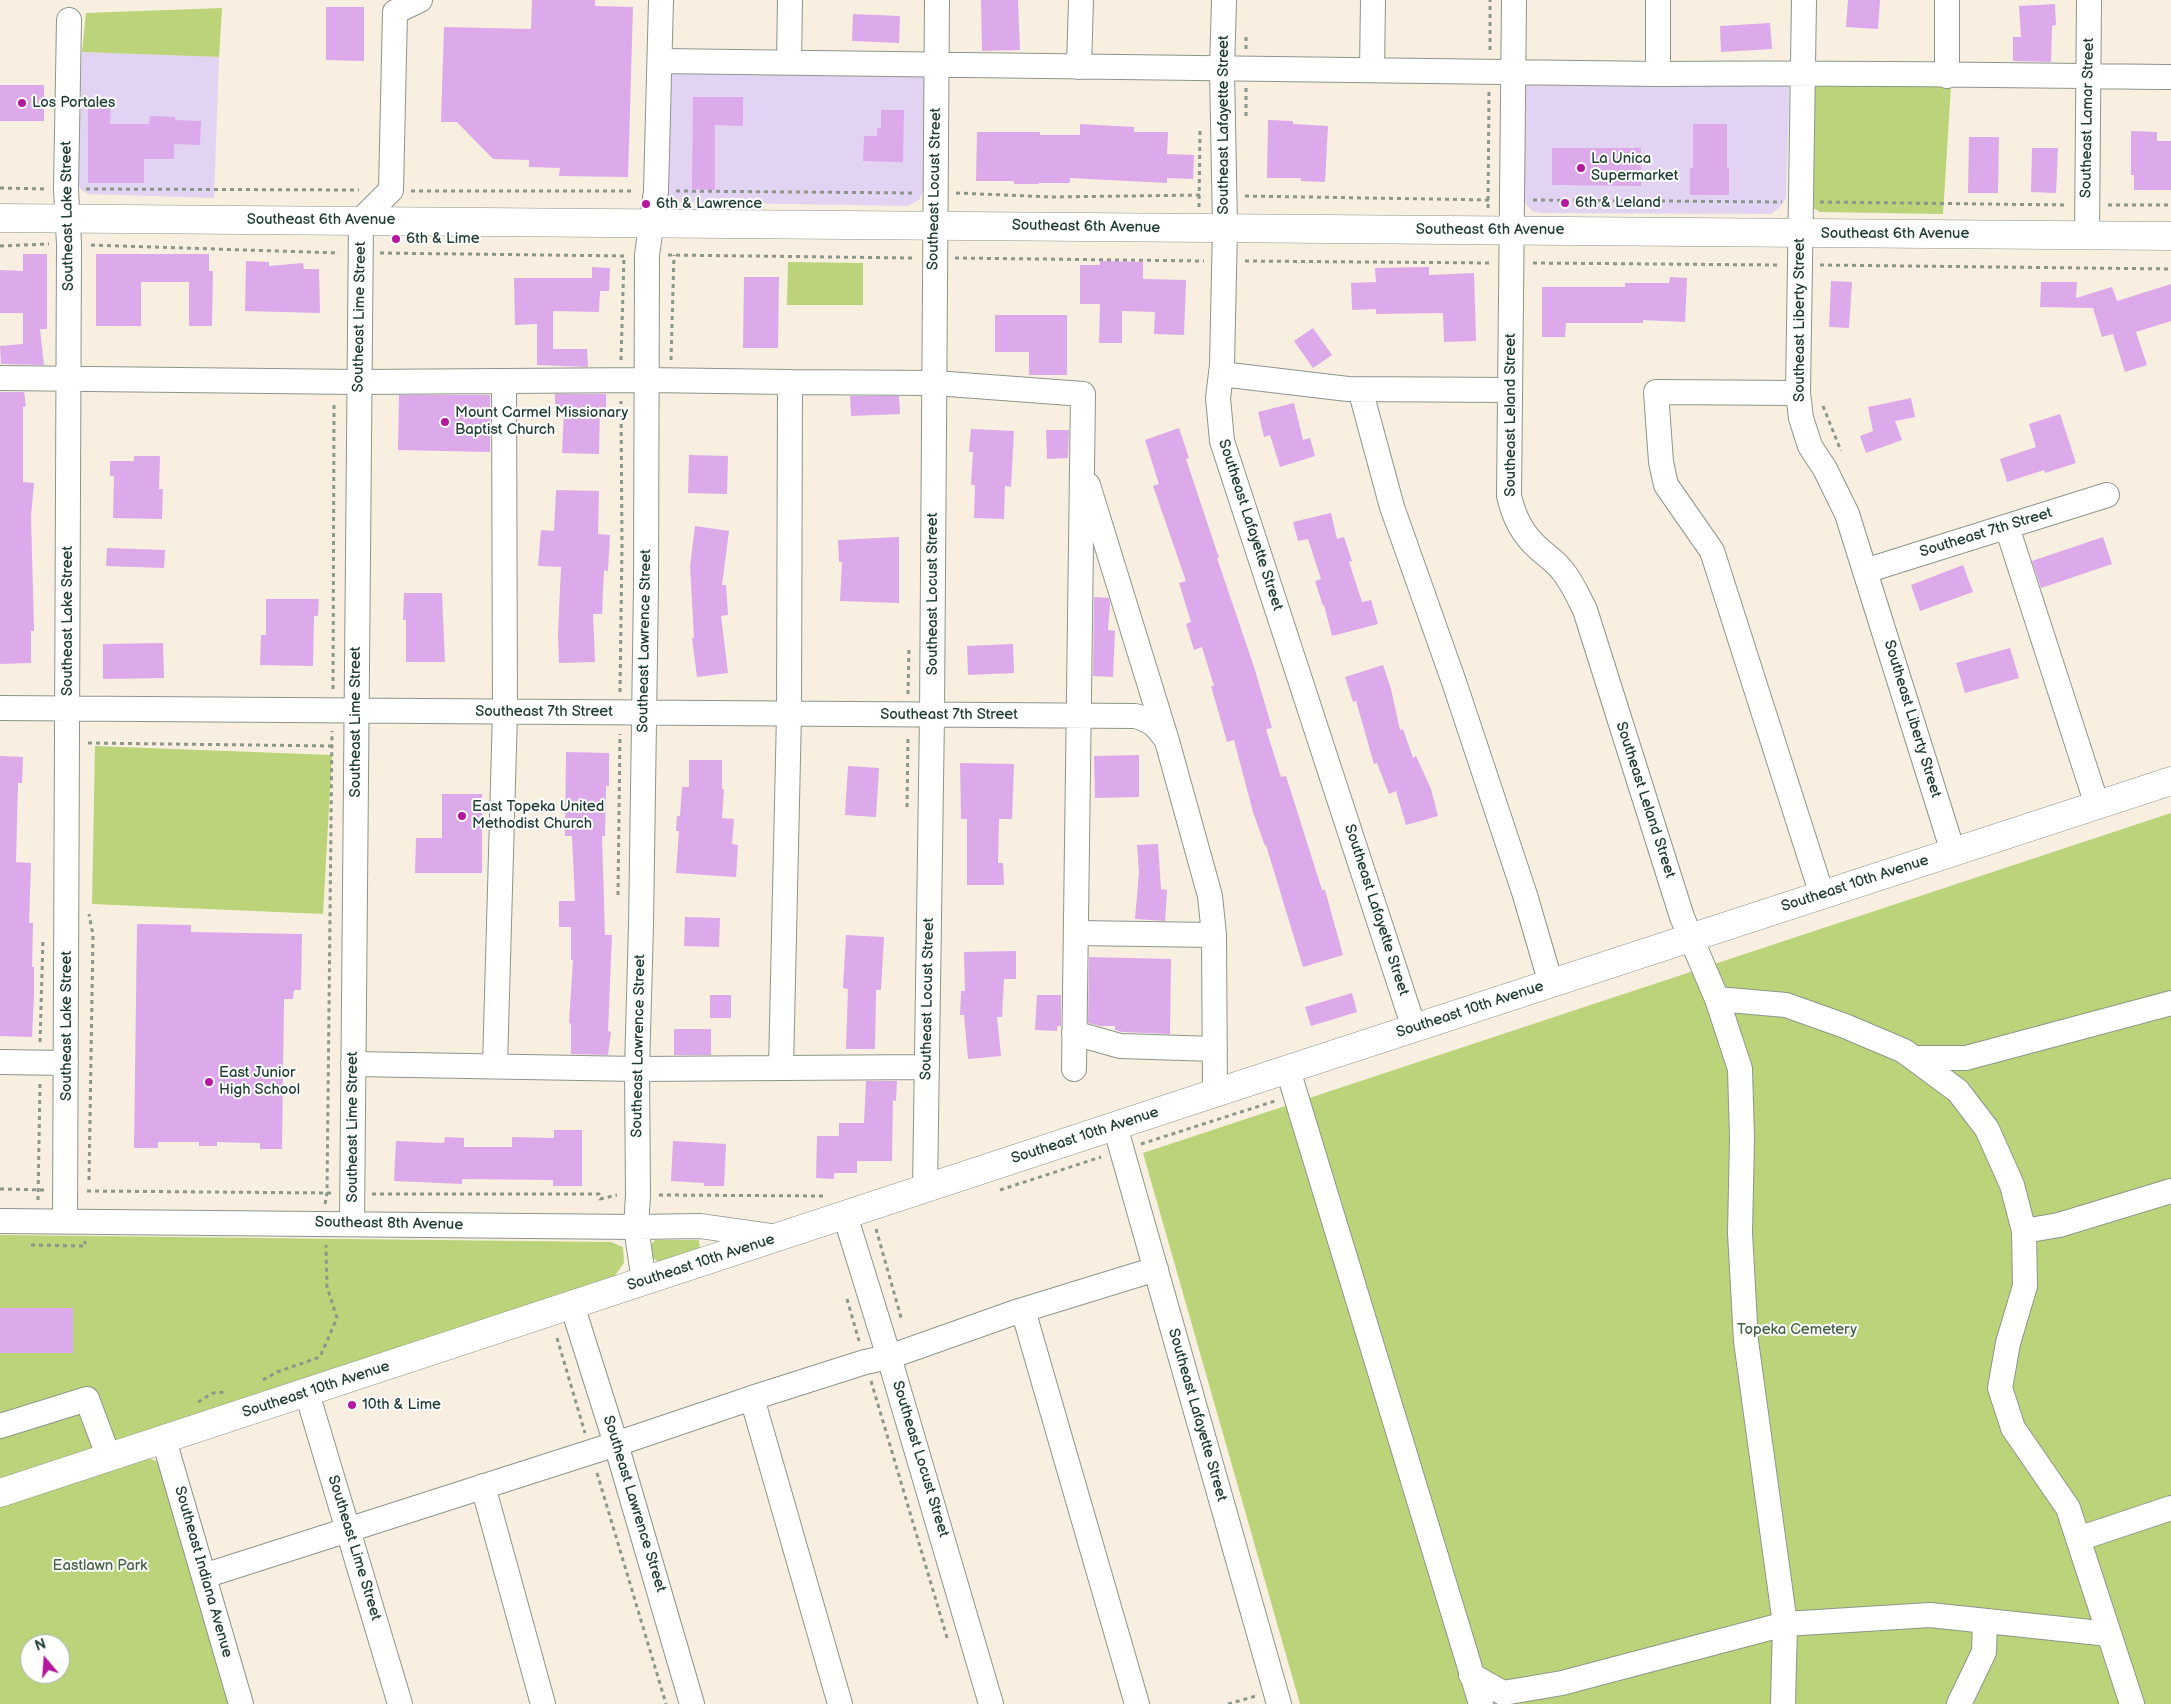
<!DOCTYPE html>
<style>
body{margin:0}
#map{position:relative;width:2171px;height:1704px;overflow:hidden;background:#f8efe0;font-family:"Balsamiq Sans",sans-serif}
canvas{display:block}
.north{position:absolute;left:20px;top:1634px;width:50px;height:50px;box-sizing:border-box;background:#fff;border:1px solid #a5b1ae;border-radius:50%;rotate:342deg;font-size:14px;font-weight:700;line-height:20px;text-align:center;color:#1f3d34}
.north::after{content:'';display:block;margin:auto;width:18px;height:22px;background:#b5179e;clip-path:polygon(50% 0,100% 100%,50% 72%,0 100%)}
</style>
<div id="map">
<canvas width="2171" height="1704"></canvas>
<div class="north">N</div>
</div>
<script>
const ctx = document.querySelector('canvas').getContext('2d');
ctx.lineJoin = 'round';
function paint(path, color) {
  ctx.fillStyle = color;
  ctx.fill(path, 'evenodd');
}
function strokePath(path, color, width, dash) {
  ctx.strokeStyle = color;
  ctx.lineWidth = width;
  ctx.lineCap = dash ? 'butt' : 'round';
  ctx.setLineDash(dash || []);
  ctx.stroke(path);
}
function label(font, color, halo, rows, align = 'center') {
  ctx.font = font + ' "Balsamiq Sans",sans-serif';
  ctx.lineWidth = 4;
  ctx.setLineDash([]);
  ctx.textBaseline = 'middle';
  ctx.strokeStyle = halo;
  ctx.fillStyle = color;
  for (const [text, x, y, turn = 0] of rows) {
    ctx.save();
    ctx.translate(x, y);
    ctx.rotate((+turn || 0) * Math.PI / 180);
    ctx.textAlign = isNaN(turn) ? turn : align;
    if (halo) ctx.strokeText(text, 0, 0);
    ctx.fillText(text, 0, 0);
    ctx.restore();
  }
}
paint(new Path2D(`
 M82,52L219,57L214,198L89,194L81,190L78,183Z
 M669,57L926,61L923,190L919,200L908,206L672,202L666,198Z
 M1525,68L1790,70L1786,198L1780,207L1771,214L1540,213L1532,211L1525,203L1523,194Z`), '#e3d3f2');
paint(new Path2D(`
 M222,8L219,57L82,52L86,13Z
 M1813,81L1951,86L1943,214L1820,212L1813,208Z
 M788,262L863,263V305H787Z
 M95,746L332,755L323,914L92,904Z
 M2171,813V1704H1300L1143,1153Z
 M0,1235L611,1242L623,1247L624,1263L613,1278L0,1479Z
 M655,1240H699L700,1249L659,1262L650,1256L649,1247Z
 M144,1459H151L158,1462L230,1704H0V1506ZM30,1644H60V1674H30Z`), '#bbd47a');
paint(new Path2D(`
 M532,0H595V6L633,7L628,177L559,176L560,168L529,167V160L493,159L457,122H441L444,27L531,29Z
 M981,0H1018L1020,50L982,51Z
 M1848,0H1880L1878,29L1846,27Z
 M2055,4L2056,25L2052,26L2051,62L2013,61V37H2021L2019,6Z
 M326,7H364V61L326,60Z
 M853,14L900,16L899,43L852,41Z
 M1770,23L1772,49L1721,52L1720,26Z
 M0,85H44V121H0Z
 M693,97H743V126L715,125V190L692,189Z
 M88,102H111L110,124H149L150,116L175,117V120L201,121L200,145L174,144V159H144V183H88Z
 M881,110H904L903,162L863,161L864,136H877V128H881Z
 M1268,120L1293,121V124L1328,126L1325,182L1301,181V178H1267Z
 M1080,124L1134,127V132H1168L1167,154L1194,155L1193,179L1167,178V183L1070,178V183H1039V184H1014V181H976L977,132H1040V135H1080Z
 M1693,124H1727V168H1729V195H1690V168H1693Z
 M2131,131L2157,132V141H2171V190H2134V175H2131Z
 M1969,137H1999L1998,193H1968Z
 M1552,148H1641V186L1552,185Z
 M2032,148H2058L2056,193L2031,192Z
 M23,254H47V329H40L44,365L1,364L0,346L23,344V313H0V270L23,271Z
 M96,254H209V271H213L212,326H189V282H141V326H96Z
 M246,261L269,262V266L303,263L304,269H319L320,313L245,311Z
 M1100,261L1143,262V279L1186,280L1184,335L1154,334L1155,312L1122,311V343H1099L1100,304H1080V265H1100Z
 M592,267L610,268L609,291H600L599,312L553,311V349H587L588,367L537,365V324L515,325L514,278H592Z
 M1429,267V275L1474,273L1476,341L1444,342L1443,313L1376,314V309L1352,310L1351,283L1376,282L1375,268Z
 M744,277H779L778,348H743Z
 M1670,277L1687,278L1685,322L1643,320V323H1566L1565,337H1542V287H1625V283H1669Z
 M1831,281L1852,282L1849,328L1829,327Z
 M2041,282H2077L2076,298L2112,287L2117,301L2171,284V321L2136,332L2147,365L2125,372L2113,334L2102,337L2093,308L2040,307Z
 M995,315H1067V375H1029V352H995Z
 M1313,328L1332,355L1313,368L1294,341Z
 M0,392H24L26,406L23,407V482L34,483L31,516L34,631H31V663L0,664Z
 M555,394H606V410H600L599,454L562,453L564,410L555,409Z
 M399,395H490V452L398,450Z
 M850,396H899L900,414L851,416Z
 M1911,398L1915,417L1895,421L1902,440L1866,453L1860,436L1873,431L1868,407Z
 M1294,403L1303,440L1310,438L1315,456L1280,467L1270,435L1264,437L1258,412Z
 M2060,414L2076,463L2045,473L2044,470L2007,482L2000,459L2036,447L2029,424Z
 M1179,428L1189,458L1186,459L1219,558H1217L1254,667L1272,728L1266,729L1281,777L1286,776L1322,890H1325L1343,955L1303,967L1266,845L1265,846L1253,812L1234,740L1227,742L1211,686H1214L1202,647L1194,650L1186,624L1191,622L1179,583L1186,581L1153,486L1159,484L1145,440Z
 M971,429L1014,431L1011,487L1005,486L1004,519L974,518L975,485H971L973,452H969Z
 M1046,430H1069L1068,458L1047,459Z
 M689,455L728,456L727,494L688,493Z
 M134,456H160L159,489H163L162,519L113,518L114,476H110V461H134Z
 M556,490L599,491L598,534L610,535L608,571L604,570L602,614H593L595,662L559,663L558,633L561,567L538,566L541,530L554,531Z
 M1331,513L1337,539L1344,537L1352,561L1349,562L1362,602L1371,600L1378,624L1332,636L1324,605L1323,606L1315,581L1321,579L1308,539L1298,541L1293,522Z
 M695,526L729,531L722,585H726L728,615L721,616L728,673L697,677L692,638H694L690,566Z
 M899,537V603L840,601L842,562H839L838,540Z
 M2103,537L2112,564L2041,588L2032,561Z
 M107,548L165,550L164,568L106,566Z
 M1963,565L1973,592L1920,611L1911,585Z
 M404,593H442L445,662H406V620H403Z
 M1094,597L1109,598L1110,603L1108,630L1115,631L1113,677L1093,676Z
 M266,599H319L318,616H314L313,666L260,665L261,635H266Z
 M163,643L164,678L103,679V644Z
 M1013,644L1014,673L968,675L967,646Z
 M2010,648L2019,678L1965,693L1956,663Z
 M1383,665L1391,689L1400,730L1403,729L1413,758L1416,756L1431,789L1438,816L1406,825L1396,791L1389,794L1377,763L1374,764L1356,701L1353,702L1345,677Z
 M566,752L609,753V786H606L605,836H602L605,935H612L608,1031L611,1032L608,1055L571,1054V1024L569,1023L573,960H571V927H559V901H575L572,836H565Z
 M1139,755V797L1095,798L1094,756Z
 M0,756L23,757L22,783H18L16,862L31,863L29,923H33L32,967H34V994L32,1037L0,1036Z
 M689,760H722V789H724L722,818L734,819L732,844L738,845L736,877L676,873L679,831H676L677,816H680L682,787H689Z
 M960,763L1014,764L1012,819H999L998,863H1003L1004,885H967V819H961Z
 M848,766L879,768L876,817L845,815Z
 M442,794H482V873H415L416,838H442Z
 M1158,844L1161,889L1167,890L1165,921L1135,919L1139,872L1137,845Z
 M685,917L720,918L719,947L684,946Z
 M137,924L191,925V932L302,934L301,990H294L293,999H284L282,1149H260V1143L217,1142V1146H199V1142H158V1148H134Z
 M846,935L884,937L881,990H876L875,1049H846L848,989L843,988Z
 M1016,951V979H1004L1002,1017H997L1001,1056L968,1059L964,1015H960L961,991H965L964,952Z
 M1089,957L1171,959L1170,1034L1122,1032L1115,1030V1026H1100L1088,1023Z
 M1352,993L1357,1012L1311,1026L1305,1007Z
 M710,995H731V1018H710Z
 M1037,995H1061V1026H1057V1031L1035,1030Z
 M674,1029H711V1055H674Z
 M866,1081H897L896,1101L893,1100L892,1161H857V1173H834V1179L816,1178L817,1136H839V1123H864Z
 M554,1130H582V1186H553V1180L462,1179V1184L394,1181L396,1141L444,1143L445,1137L464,1138V1147H512V1137L554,1138Z
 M673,1141L726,1144L724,1186H704V1183L671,1181Z
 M0,1308H73V1353H0Z`), '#dca9ea');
const minor = new Path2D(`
 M1224,0L1222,70L1225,227L1222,365L1218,398L1222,441L1414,1028
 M1514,0L1509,496C1514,517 1522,534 1539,549C1547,556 1555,561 1562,570C1572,582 1578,596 1585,610L1682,917L1717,999L1740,1069L1742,1138L1740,1233L1746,1341L1785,1624L1783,1704
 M1804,0L1798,393L1801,418L1810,446L1825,469L1847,514L1953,852
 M660,61L1658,74V0
 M789,62L790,0
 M1079,67L1081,0
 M1372,70L1373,0
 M1658,74C1829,72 2000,75 2171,77
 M1947,76V0
 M2087,236L2089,0
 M1221,374L1348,389L1510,390
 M0,378L359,382L647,380L790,382L789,714L781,1068
 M790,382L935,383L1083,394L1074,1069
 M1360,389L1392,507L1454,682L1525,895L1551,984
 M1798,393L1656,392L1661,462L1666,485L1712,551L1822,895
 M1088,485L1167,741L1210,896L1214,935L1215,1093
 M2007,527L2097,805
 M1865,571L2107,495
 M0,708L1135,716C1151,720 1158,727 1167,741
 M1076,933L1214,935
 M1717,999L1786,1005L1845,1026L1904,1051L1958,1091L1987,1129L2012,1185L2024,1231L2025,1286L2008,1343L2000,1388L2013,1428L2068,1508L2132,1704
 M1074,1033L1120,1046L1215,1049
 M1914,1058H1966L2171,1003
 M0,1062L66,1063
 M353,1064L637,1069L927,1067
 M495,1066L505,712L504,381
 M1288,1070L1481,1704
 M1115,1126L1279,1704
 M925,1189L932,715L937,0
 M845,1215L889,1357L991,1704
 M0,1221L636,1227L700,1226L778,1237
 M65,1221L69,244L66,189L69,20
 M352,1224L361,220L391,190L395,12L420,0
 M2024,1231L2059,1225L2171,1191
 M644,1282L636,1227L638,1195L637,1069L641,925L646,585L647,255L656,191L661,0
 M572,1305L616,1444L692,1704
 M1023,1310L1137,1704
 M307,1393L400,1704
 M0,1426L87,1399L109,1458
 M164,1440L241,1704
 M483,1486L543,1704
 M2078,1539L2171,1508
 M204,1576L616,1444L752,1398
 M1471,1675L1503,1693L1562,1683L1785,1624L1930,1615L2109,1634
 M840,1704L752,1398L865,1362L889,1357L1013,1313L1156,1269
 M1959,1704L1984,1652L1985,1621`);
const major = new Path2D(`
 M0,218L2171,236
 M0,1493L1215,1093L2171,781`);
strokePath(minor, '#8c968a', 26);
strokePath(major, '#8c968a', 29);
strokePath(new Path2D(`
 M1246,49V33
 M1490,50V0
 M1246,88V119
 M0,188L47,189
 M86,189L359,190
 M411,191H634
 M676,191L914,193
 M956,193L1051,197L1204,195
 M1245,196L1492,200
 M1533,200L1782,202
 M1820,202L2067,205
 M2108,205H2171
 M1199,207L1200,131
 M1488,208L1489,92
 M91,245L339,253
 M0,246L49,244
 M380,253L627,256
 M668,255L914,258
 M955,258L1204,261
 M1245,261L1492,263
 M1533,263L1779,265
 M1820,265L2171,269
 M621,360L624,256
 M671,360L674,255
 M1823,406L1841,451
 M333,689L334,403
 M620,692L622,546L621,401
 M908,694L909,648
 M88,743L332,746
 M907,807L908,735
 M618,895L620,734
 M40,1042L43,939
 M1141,1144L1275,1101
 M89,1180L93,935L89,914
 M0,1189L45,1190
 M1000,1190L1101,1157
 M87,1191L333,1193
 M372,1194H599L600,1199L617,1195
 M659,1195L825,1196
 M38,1200L40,1084
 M325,1204L327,1193L332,731
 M876,1229L902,1321
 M31,1245L85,1246V1241
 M847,1299L859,1341
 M557,1338L585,1433
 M263,1380L277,1372L320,1357L337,1318L327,1287L326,1245
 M871,1381L948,1641
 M198,1402L213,1393L227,1392
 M597,1473L666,1704
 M1228,1704L1256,1696`), '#8c968a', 3, [4, 4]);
strokePath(minor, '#fff', 24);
strokePath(major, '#fff', 28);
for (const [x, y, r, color] of [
 [22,103,5,"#b5179e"],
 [1581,168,5,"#b5179e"],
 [1565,203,5,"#b5179e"],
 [646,204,5,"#b5179e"],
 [396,239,5,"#b5179e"],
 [445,422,5,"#b5179e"],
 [462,816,5,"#b5179e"],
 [209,1082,5,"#b5179e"],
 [352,1405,5,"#b5179e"]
]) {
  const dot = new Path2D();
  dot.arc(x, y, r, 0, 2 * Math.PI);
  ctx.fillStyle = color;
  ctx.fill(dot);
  strokePath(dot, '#fff', 2);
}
label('15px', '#1f3d34', '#fff', [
 ["Los Portales",32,103],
 ["La Unica",1591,159],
 ["Supermarket",1591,176],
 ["6th & Leland",1575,203],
 ["6th & Lawrence",656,204],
 ["6th & Lime",406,239],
 ["Mount Carmel Missionary",455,413],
 ["Baptist Church",455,430],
 ["East Topeka United",472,807],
 ["Methodist Church",472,824],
 ["East Junior",219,1073],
 ["High School",219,1090],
 ["10th & Lime",362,1405]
], 'left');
label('15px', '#1f3d34', '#fff', [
 ["Southeast Lamar Street",2088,118,-89],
 ["Southeast Lafayette Street",1224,125,-90],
 ["Southeast Locust Street",935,189,-89],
 ["Southeast Lake Street",68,216,-91],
 ["Southeast 6th Avenue",321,220],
 ["Southeast 6th Avenue",1086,227,1],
 ["Southeast 6th Avenue",1490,230],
 ["Southeast 6th Avenue",1895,234],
 ["Southeast Lime Street",360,317,-89],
 ["Southeast Liberty Street",1800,320,-90],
 ["Southeast Leland Street",1511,415,-90],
 ["Southeast Lafayette Street",1250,525,72],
 ["Southeast 7th Street",1986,533,-17],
 ["Southeast Locust Street",933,594,-90],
 ["Southeast Lake Street",68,621,-90],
 ["Southeast Lawrence Street",645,641,-89],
 ["Southeast 7th Street",544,712],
 ["Southeast 7th Street",949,715],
 ["Southeast Liberty Street",1912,719,73],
 ["Southeast Lime Street",356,722,-90],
 ["Southeast Leland Street",1645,800,72],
 ["Southeast 10th Avenue",1855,884,-18],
 ["Southeast Lafayette Street",1376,910,72],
 ["Southeast Locust Street",928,999,-89],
 ["Southeast 10th Avenue",1470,1010,-18],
 ["Southeast Lake Street",67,1026,-90],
 ["Southeast Lawrence Street",639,1046,-89],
 ["Southeast Lime Street",353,1127,-90],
 ["Southeast 10th Avenue",1085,1136,-18],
 ["Southeast 8th Avenue",389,1224,1],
 ["Southeast 10th Avenue",701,1263,-18],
 ["Southeast 10th Avenue",316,1390,-18],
 ["Southeast Lafayette Street",1197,1415,74],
 ["Southeast Locust Street",920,1459,73],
 ["Southeast Lawrence Street",634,1504,73],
 ["Southeast Lime Street",354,1548,73],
 ["Southeast Indiana Avenue",203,1572,74]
]);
label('15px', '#466346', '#fff', [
 ["Topeka Cemetery",1797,1330],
 ["Eastlawn Park",100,1566]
]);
</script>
